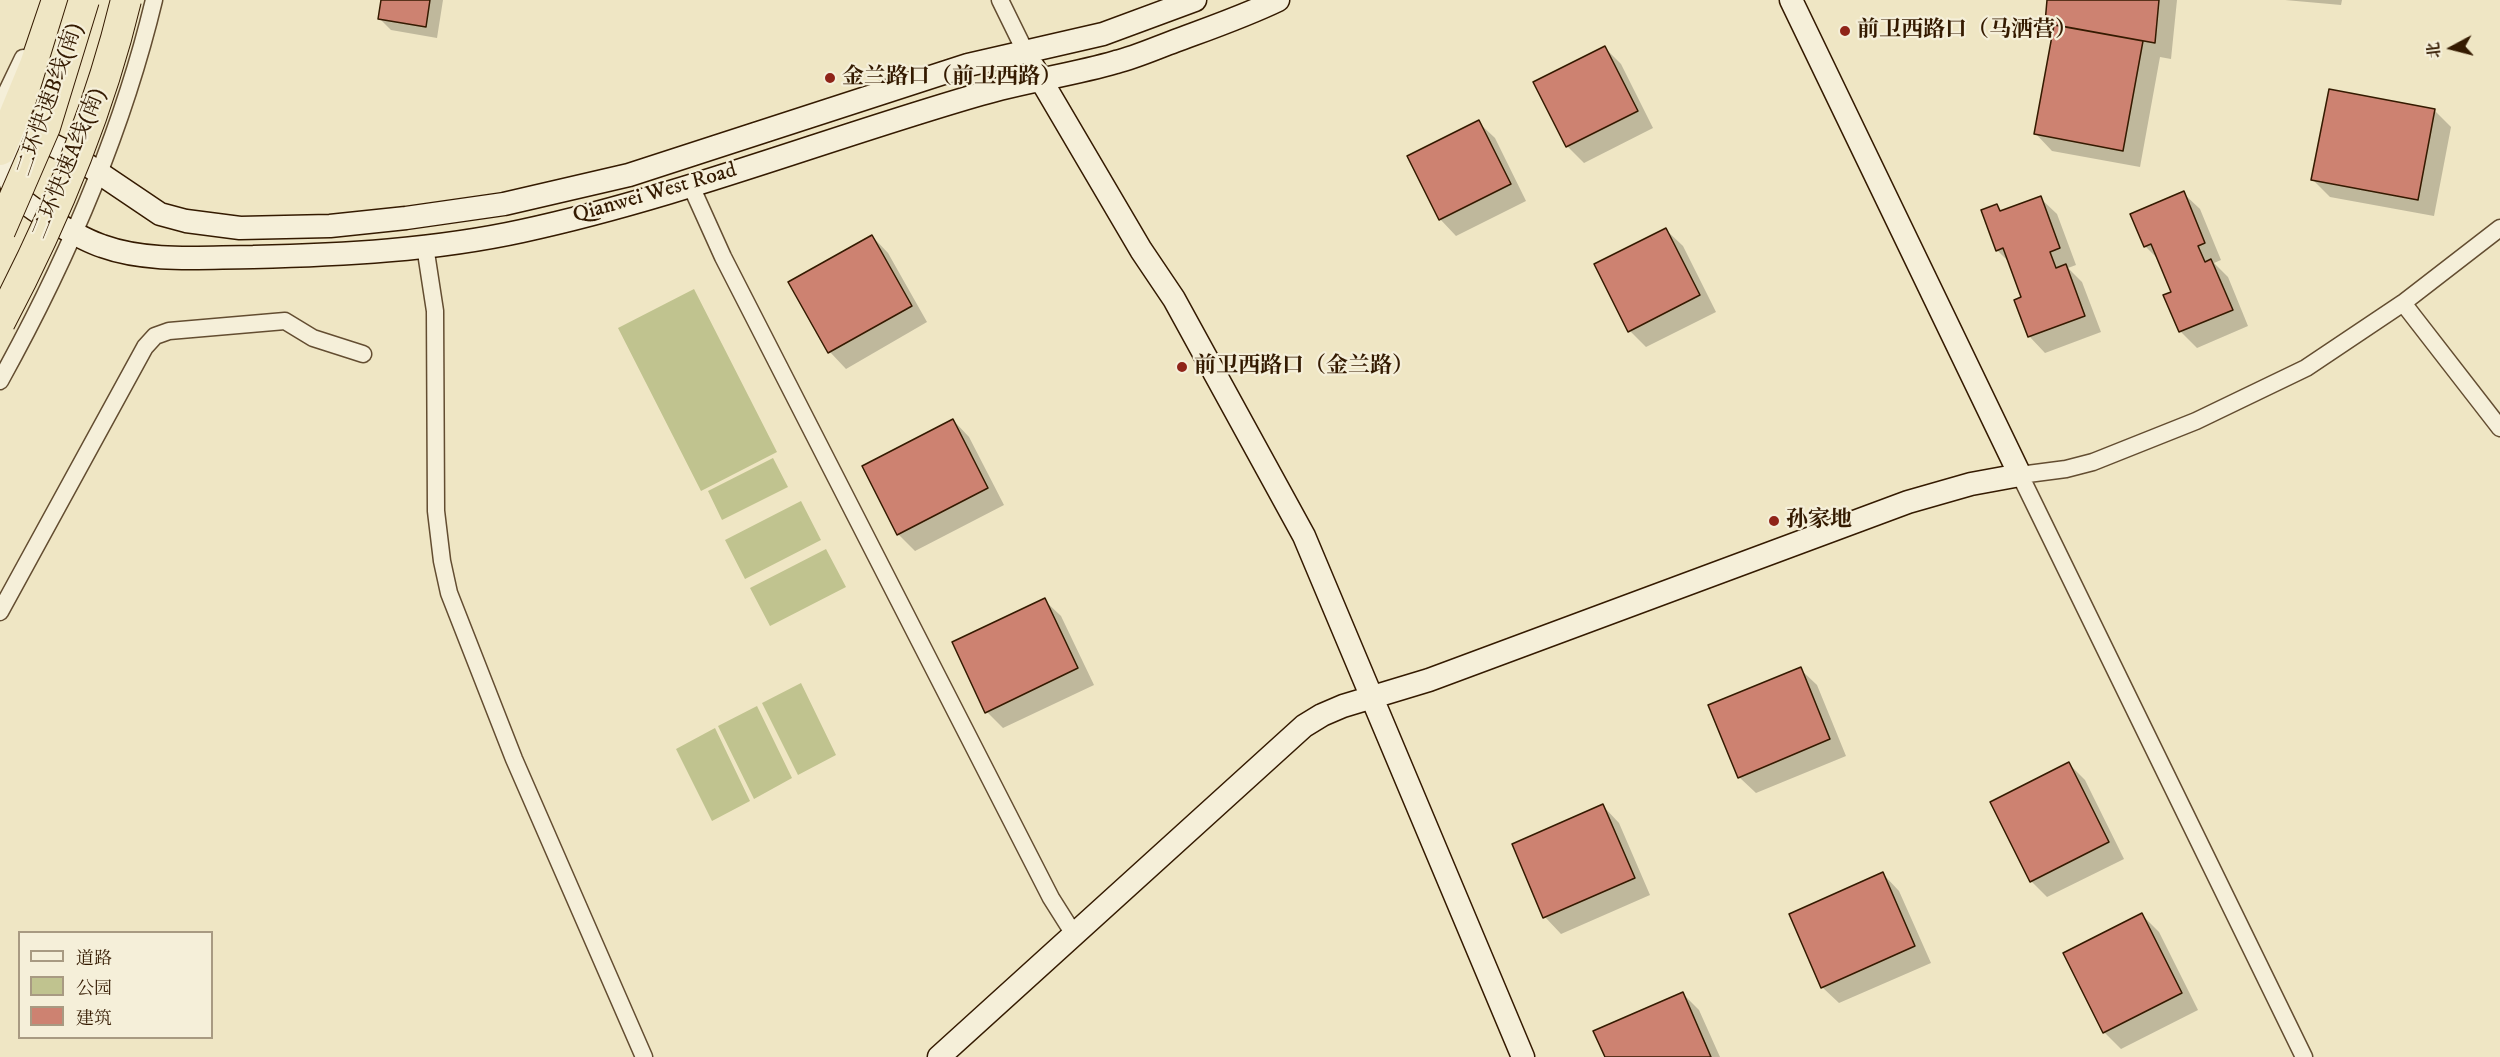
<!DOCTYPE html>
<meta charset="utf-8">
<style>
body{margin:0}
#map{position:relative;width:2500px;height:1057px;overflow:hidden;background:#efe6c4;font-family:"IM FELL DW Pica","Noto Serif SC",serif}
canvas{display:block}
.legend{position:absolute;left:18px;top:931px;width:195px;height:108px;box-sizing:border-box;background:#f5efd9;border:2px solid #a89a82;margin:0;padding:8px 10px;list-style:none;font-size:18px;color:#341a00}
.legend li{display:flex;align-items:center;gap:12px;height:30px}
.legend b{width:30px;border:2px solid #a89a82}
.north{position:absolute;left:2422px;top:18px;width:60px;height:60px;-webkit-text-stroke:4px #f5efd9;paint-order:stroke;rotate:263deg;font-size:16px;font-weight:700;line-height:24px;text-align:center;color:#341a00}
.north::after{content:'';display:block;margin:auto;width:21px;height:27px;background:#341a00;clip-path:polygon(50% 0,100% 100%,50% 72%,0 100%)}
</style>
<div id="map">
<canvas width="2500" height="1057"></canvas>
<ul class="legend">
<li><b style="height:8px;background:#f5efd9"></b>道路</li>
<li><b style="height:16px;background:#c0c38f"></b>公园</li>
<li><b style="height:16px;background:#cd8271"></b>建筑</li>
</ul>
<div class="north">北</div>
</div>
<script>
const ctx = document.querySelector('canvas').getContext('2d');
ctx.lineJoin = 'round';
function paint(path, color) {
  ctx.fillStyle = color;
  ctx.fill(path, 'evenodd');
}
function strokePath(path, color, width, dash) {
  ctx.strokeStyle = color;
  ctx.lineWidth = width;
  ctx.lineCap = dash ? 'butt' : 'round';
  ctx.setLineDash(dash || []);
  ctx.stroke(path);
}
function label(font, color, halo, rows, align = 'center') {
  ctx.font = font + ' "IM FELL DW Pica","Noto Serif SC",serif';
  ctx.lineWidth = 4.5;
  ctx.setLineDash([]);
  ctx.textBaseline = 'middle';
  ctx.strokeStyle = halo;
  ctx.fillStyle = color;
  for (const [text, x, y, turn = 0] of rows) {
    ctx.save();
    ctx.translate(x, y);
    ctx.rotate((+turn || 0) * Math.PI / 180);
    ctx.textAlign = isNaN(turn) ? turn : align;
    if (halo) ctx.strokeText(text, 0, 0);
    ctx.fillText(text, 0, 0);
    ctx.restore();
  }
}
paint(new Path2D(`
 M694,289L777,452L701,491L618,328Z
 M773,458L788,487L722,520L708,491Z
 M801,501L821,540L745,579L725,540Z
 M826,549L846,587L770,626L750,588Z
 M801,683L836,755L798,775L762,703Z
 M757,706L792,778L754,799L718,726Z
 M715,728L750,801L712,821L676,749Z`), '#c0c38f');
paint(new Path2D(`
 M383,0H443L437,38L391,30L380,19Z
 M2048,0H2177L2171,59L2160,57L2140,167L2052,151L2036,134L2054,31L2046,23Z
 M2285,0H2342L2341,5Z
 M1604,47L1621,64L1653,128L1584,163L1567,146Z
 M2434,110L2451,127L2434,216L2330,197L2313,180Z
 M1478,122L1495,138L1526,201L1456,236L1440,219Z
 M2183,193L2200,209L2221,260L2214,263L2228,277L2248,326L2197,348L2180,331L2173,293L2159,260L2145,246Z
 M2040,198L2057,214L2076,265L2068,268L2082,282L2101,332L2045,353L2029,336L2023,298L2010,263L1997,250L1996,206L2003,212Z
 M1666,230L1683,246L1716,312L1646,347L1630,331Z
 M872,236L888,253L927,322L846,369L830,352L790,283Z
 M953,420L969,437L1004,505L915,551L898,534Z
 M1044,600L1061,616L1094,685L1003,728L987,712Z
 M1800,669L1817,685L1846,756L1756,793L1739,777Z
 M2069,764L2085,780L2124,859L2047,897L2031,881Z
 M1603,806L1619,823L1650,895L1561,934L1545,917Z
 M1883,874L1899,891L1931,963L1839,1003L1822,987Z
 M2142,915L2159,932L2198,1010L2121,1049L2104,1032Z
 M1683,994L1699,1010L1720,1057H1606Z`), '#0003');
const building = new Path2D(`
 M381,0H430L426,27L378,19Z
 M2047,0H2159L2155,43L2045,23Z
 M2054,25L2143,41L2123,151L2034,134Z
 M1605,46L1638,111L1566,147L1533,82Z
 M2329,89L2435,109L2418,200L2311,180Z
 M1479,120L1511,184L1439,220L1407,156Z
 M2184,191L2205,243L2198,246L2205,262L2211,259L2233,310L2179,332L2163,295L2171,292L2151,244L2144,247L2130,214Z
 M2041,196L2060,248L2050,252L2056,268L2066,264L2085,316L2028,337L2014,300L2021,297L2003,248L1996,251L1981,210L1997,204L2000,211Z
 M1666,228L1700,295L1628,332L1594,264Z
 M872,235L912,306L828,353L788,282Z
 M953,419L988,488L897,535L862,466Z
 M1045,598L1078,668L985,713L952,642Z
 M1801,667L1830,739L1738,778L1708,705Z
 M2069,762L2109,842L2030,882L1990,802Z
 M1603,804L1635,878L1543,918L1512,844Z
 M1883,872L1915,946L1821,988L1789,914Z
 M2142,913L2182,993L2103,1033L2063,953Z
 M1683,992L1711,1057H1605L1593,1031Z`);
paint(building, '#cd8271');
strokePath(building, '#341a00', 1.5);
const street = new Path2D(`
 M1000,0L1025,51
 M0,106L23,58
 M691,186L723,257L1051,898L1075,936
 M425,246L435,311L436,511L442,561L449,593L514,759L644,1057
 M2403,303L2500,428
 M0,381C66,262 122,133 154,0
 M0,612L145,347L155,336L169,331L285,321L313,338L363,354
 M2304,1057L2020,475L2066,469L2093,462L2196,421L2306,368L2403,303L2500,228`);
const secondary = new Path2D(`
 M1034,68L1141,250L1174,299L1304,536L1523,1057
 M26,132L71,154L160,214L186,221L240,228L330,226L406,218L504,204L629,175L968,65L1103,34L1195,0
 M19,133C0,186 8,193 52,221C68,230 84,240 102,246C149,263 204,257 253,257C342,255 435,250 522,231C679,197 828,138 981,94C1025,81 1072,75 1116,62C1136,57 1156,48 1175,41C1210,28 1245,16 1278,0
 M939,1057L1304,726L1322,715L1343,706L1429,680L1908,502L1971,484L2020,475L1791,0`);
const highway = new Path2D(`
 M0,150L35,65L57,0`);
strokePath(street, '#634d31', 19);
strokePath(secondary, '#341a00', 25);
strokePath(highway, '#341a00', 32);
strokePath(street, '#f5efd9', 16);
strokePath(secondary, '#f5efd9', 22);
strokePath(highway, '#efe6c4', 30);
const highwayBridge = new Path2D(`
 M0,231L45,127L84,0
 M0,322C54,220 99,113 126,0`);
strokePath(highwayBridge, '#341a00', 32, []);
strokePath(highwayBridge, '#efe6c4', 30);
for (const [x, y, r, color] of [
 [1845,31,6,"#8f2418"],
 [830,78,6,"#8f2418"],
 [1182,367,6,"#8f2418"],
 [1774,521,6,"#8f2418"]
]) {
  const dot = new Path2D();
  dot.arc(x, y, r, 0, 2 * Math.PI);
  ctx.fillStyle = color;
  ctx.fill(dot);
  strokePath(dot, '#f5efd9', 2);
}
label('bold 22px', '#341a00', '#f5efd9', [
 ["前卫西路口（马洒营）",1857,31],
 ["金兰路口（前卫西路）",842,78],
 ["前卫西路口（金兰路）",1194,367],
 ["孙家地",1786,521]
], 'left');
label('22px', '#341a00', '#f5efd9', [
 ["二环快速B线(南)",51,100,-71],
 ["二环快速A线(南)",70,164,-68],
 ["Qianwei West Road",655,194,-16]
]);
</script>
